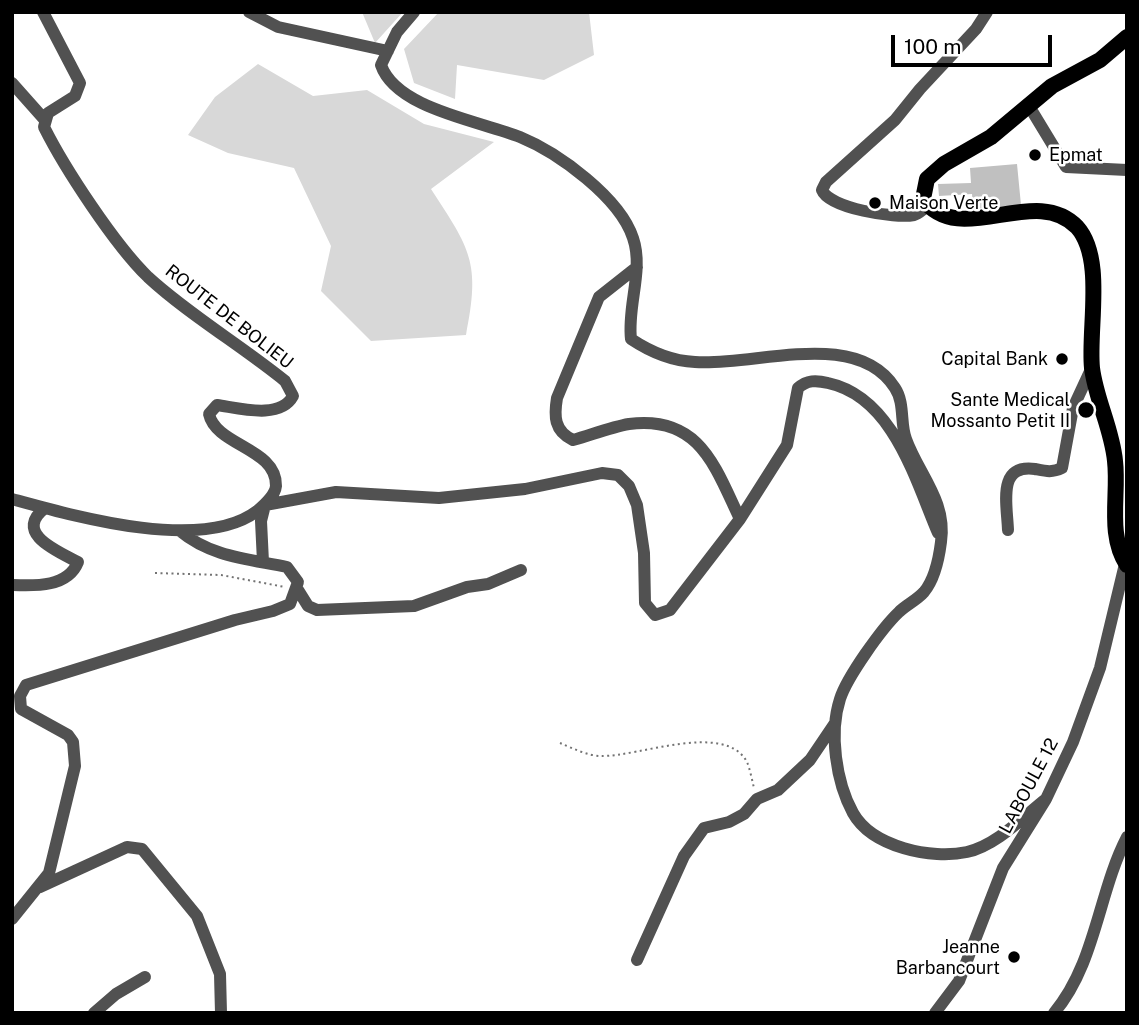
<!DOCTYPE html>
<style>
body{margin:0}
#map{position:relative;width:1139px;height:1025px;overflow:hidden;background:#fff;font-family:"Public Sans",sans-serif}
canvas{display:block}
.frame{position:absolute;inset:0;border:14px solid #000;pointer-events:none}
.scale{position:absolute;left:891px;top:35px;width:161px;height:32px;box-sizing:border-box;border:4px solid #000;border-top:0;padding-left:9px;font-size:21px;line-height:24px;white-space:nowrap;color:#000;-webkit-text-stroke:5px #fff;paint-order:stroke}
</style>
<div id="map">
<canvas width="1139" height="1025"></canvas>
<div class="frame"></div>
<div class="scale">100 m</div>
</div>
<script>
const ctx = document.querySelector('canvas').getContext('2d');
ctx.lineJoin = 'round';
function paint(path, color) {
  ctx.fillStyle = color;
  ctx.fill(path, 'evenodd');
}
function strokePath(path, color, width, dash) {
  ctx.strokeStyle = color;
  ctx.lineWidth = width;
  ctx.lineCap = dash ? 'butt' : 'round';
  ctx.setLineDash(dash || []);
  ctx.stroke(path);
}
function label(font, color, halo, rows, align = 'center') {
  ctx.font = font + ' "Public Sans",sans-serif';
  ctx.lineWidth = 5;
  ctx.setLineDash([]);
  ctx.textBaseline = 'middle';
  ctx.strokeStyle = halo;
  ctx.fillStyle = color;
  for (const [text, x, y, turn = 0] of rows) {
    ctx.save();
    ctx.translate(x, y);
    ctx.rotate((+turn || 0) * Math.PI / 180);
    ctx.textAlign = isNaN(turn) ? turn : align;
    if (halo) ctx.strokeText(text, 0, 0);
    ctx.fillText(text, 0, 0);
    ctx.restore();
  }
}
paint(new Path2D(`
 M362,12H403L375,43Z
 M439,12H589L594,55L544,80L457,65L455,99L414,83L404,49Z
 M258,64L313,96L367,90L424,124L494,142L431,189C470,249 481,262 466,335L371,341L321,291L331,246L294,168L228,153L188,135L215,97Z`), '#d8d8d8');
paint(new Path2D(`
 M1017,164L1021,205L973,209L972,194L939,196L938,184L971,183L970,168Z`), '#c0c0c0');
strokePath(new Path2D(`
 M155,573L221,575L285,587
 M560,743C572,748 588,756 601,756C638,757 725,721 747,762C750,769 752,780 754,788`), '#737373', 2, [2, 3.5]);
strokePath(new Path2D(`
 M249,12L278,27L388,51
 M414,12L397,32L381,65C396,109 481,121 520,137C559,153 620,198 633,238C644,270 627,306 631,339C649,351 672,361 695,362C754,367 856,327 895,388C905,403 900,424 906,439C919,475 947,501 941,542C939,558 934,580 924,592C917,600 906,605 899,612C882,628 847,677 840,699C829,733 836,782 853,813C872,847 932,860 967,852C997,845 1023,817 1046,799
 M12,83L44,119
 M1029,106L1066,167L1127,170
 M928,206C924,208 919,214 914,215C895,219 829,208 822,190L826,182L895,120L920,89L976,29L987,12
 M637,267L599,297L557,398C554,416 554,431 573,440C591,435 611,427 629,424C700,415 715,467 740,519
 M12,499C74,516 202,553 257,511C264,505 275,496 276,486C277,448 216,446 209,414L217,405C239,408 280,420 293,396L285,381C242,346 188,314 148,277C115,245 65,169 44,127L48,113L75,96L80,83L43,12
 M265,505L336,492L439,498L525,489L602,473L618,475L629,486L637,505L644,553L645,603L655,615L670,610L740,519L787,445L798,388C807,380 816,380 828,383C893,397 915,479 938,533
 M1008,530C1007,503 997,464 1035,469C1045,471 1052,473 1062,468L1073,408L1092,367
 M263,562L261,521L265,505
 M13,585C36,586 68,587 78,562C57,551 13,533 45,508
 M298,590L308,606L317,610L414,606L467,587L488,584L521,570
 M40,887L127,847L142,849L197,916L220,974L221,1013
 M12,919L49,873L75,766L73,742L68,735L21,709L20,696L26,685L235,620L273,611L290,604L298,582L287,567C249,559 211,557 180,531
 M637,960L684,856L704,828L729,822L744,814L757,799L778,790L810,760L835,723
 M94,1013L116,994L145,977
 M935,1013L959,981L1003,868L1046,799L1073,742L1100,668L1125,564
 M1054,1013C1096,963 1098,893 1127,837`), '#515151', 12);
strokePath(new Path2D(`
 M1127,37L1100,60L1052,86L991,137L944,164L927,179L923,199C960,249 1035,183 1077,227C1105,258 1088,329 1092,368C1096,400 1112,429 1115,461C1119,494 1107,535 1127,565`), '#000', 16);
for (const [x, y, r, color] of [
 [1035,155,7,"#000"],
 [875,203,7,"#000"],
 [1062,359,7,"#000"],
 [1086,410,9,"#000"],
 [1014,957,7,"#000"]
]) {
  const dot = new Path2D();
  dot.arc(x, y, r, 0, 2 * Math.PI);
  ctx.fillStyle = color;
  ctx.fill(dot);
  strokePath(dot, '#fff', 2.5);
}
label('18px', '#000', '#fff', [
 ["Epmat",1049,155,"left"],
 ["Maison Verte",889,203,"left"],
 ["Capital Bank",1048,359],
 ["Sante Medical",1070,400],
 ["Mossanto Petit II",1070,421],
 ["Jeanne",1000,947],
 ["Barbancourt",1000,968]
], 'right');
label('18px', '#000', '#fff', [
 ["ROUTE DE BOLIEU",229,317,38],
 ["LABOULE 12",1029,786,-62]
]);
</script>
